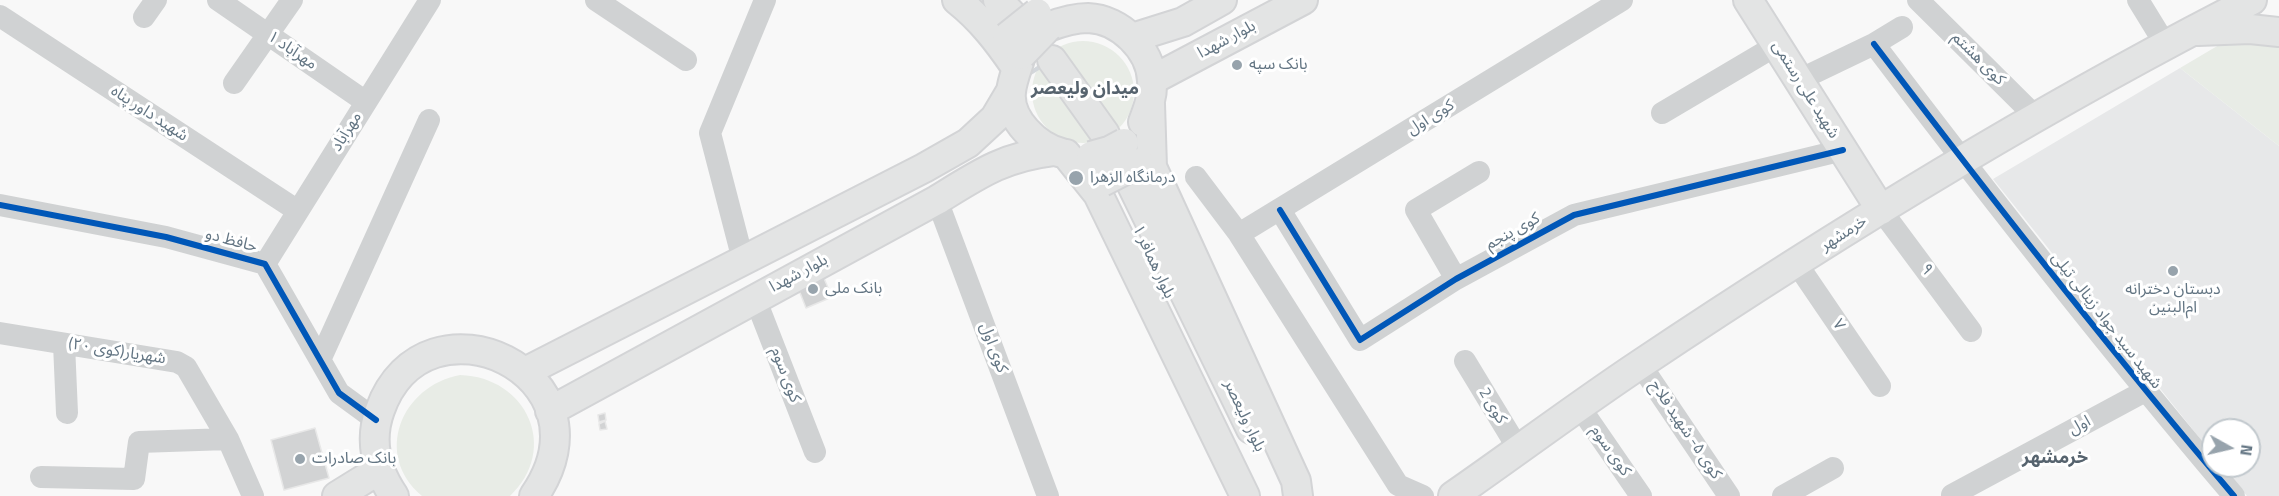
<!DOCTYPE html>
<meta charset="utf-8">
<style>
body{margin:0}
#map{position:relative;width:2279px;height:496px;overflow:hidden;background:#f8f8f8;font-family:"Titillium Web",sans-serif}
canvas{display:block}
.north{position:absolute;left:2201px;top:418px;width:60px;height:60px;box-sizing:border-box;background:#fff;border:2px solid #c1c8cd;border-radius:50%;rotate:98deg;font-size:16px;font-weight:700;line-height:24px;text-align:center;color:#637583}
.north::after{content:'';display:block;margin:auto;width:21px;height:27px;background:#97a3ac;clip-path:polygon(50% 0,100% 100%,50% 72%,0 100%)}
</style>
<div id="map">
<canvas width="2279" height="496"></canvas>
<div class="north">N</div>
</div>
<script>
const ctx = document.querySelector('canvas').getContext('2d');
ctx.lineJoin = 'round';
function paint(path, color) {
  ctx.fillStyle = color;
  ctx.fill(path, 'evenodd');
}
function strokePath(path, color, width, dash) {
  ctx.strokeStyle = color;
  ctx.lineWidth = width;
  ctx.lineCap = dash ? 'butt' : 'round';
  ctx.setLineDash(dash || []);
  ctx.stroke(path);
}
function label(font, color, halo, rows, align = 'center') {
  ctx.font = font + ' "Titillium Web","Noto Sans Arabic",sans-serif';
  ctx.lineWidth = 6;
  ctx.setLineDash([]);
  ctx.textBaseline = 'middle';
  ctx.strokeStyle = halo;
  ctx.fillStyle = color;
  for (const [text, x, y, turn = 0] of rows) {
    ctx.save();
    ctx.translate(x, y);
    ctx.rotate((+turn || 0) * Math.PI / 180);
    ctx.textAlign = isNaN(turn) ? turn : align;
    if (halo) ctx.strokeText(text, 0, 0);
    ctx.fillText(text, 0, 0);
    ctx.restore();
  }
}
paint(new Path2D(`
 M2180,68L2279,146V496H2247L2222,466H2249V430H2213V455L1993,179Z`), '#e7e8e9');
paint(new Path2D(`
 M1032 92a51 51 0 1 1 102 0a51 51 0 1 1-102 0Z
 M2224,42L2279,45V146L2180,68Z
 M460,375C527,377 560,449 510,496H422C373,455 401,386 460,375Z`), '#e8ece6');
const building = new Path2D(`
 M820,269L832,297L806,308L795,280Z
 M605,413L606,420L599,422L598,415Z
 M605,421L607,429L600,430L599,424Z
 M315,428L329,478L284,490L271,440Z`);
paint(building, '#d2d3d4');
strokePath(building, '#e8e8e8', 1.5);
strokePath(new Path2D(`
 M1014,31L1039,70`), '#d3d7db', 28, [28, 14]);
const major = new Path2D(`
 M957,0C981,19 998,41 1015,66
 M998,0L1017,20
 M1748,0L1881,210
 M1048,27C1061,22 1074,18 1088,18C1120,19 1151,50 1152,81C1153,96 1148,109 1143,122
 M2198,31L2250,29L2279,32
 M1132,38L1183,22L1222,0
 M1021,55C1018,67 1012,80 1011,92C1008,119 1037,147 1062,153
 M1052,60L1105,134
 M1152,80L1303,0
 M1150,104L1152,167L1296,481L1298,496
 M1066,154L1098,194L1245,496
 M1127,175L1251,429
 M525,372L924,168L968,143L995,118L1011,91
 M550,411L937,200C979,174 1003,157 1053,151
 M337,496L379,470
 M394,496C376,470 369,440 380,410C425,284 618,374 534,496
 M1453,496C1515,453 1576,407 1639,365C1836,233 2040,108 2252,0`);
strokePath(major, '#d3d4d6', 32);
strokePath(new Path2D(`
 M218,0L366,102
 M596,0L686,60
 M1918,0L2037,118
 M2138,0L2165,44
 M0,16L298,211
 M144,17L156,0
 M1874,44C1990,197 2109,349 2234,496
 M1799,80L1874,44L1902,27
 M234,83L292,0
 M1662,113L1777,45
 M1196,177L1239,234L1398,485L1423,496
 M937,200L1048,496
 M0,205L166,237L265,264L339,393L376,420
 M1280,210L1360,340L1456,279L1574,215L1843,150
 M1881,210L1971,331
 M1239,234L1622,0
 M743,260L710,133L765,0
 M265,264L430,0
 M1797,264L1880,386
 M1456,279L1416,210L1479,172
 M755,298L815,452
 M0,333L177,362L186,367L228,439L253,496
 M64,344L67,413
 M320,360L429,120
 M1465,361L1519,450
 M1640,364L1729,496
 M1579,406L1641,496
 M41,477L134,479L139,442L228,439
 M1952,495L2145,391
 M1783,496L1833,468`), '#d0d2d3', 22);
strokePath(major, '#e3e4e4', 28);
const majorBridge = new Path2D(`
 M1007,37L1037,13
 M1021,55L1048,27
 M1091,156L1109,151L1124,143
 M1102,182L1139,163`);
strokePath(majorBridge, '#d3d4d6', 32, []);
strokePath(majorBridge, '#e3e4e4', 28);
strokePath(new Path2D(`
 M1874,44C1990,197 2109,349 2234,496
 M0,205L166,237L265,264L339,393L376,420
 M1280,210L1360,340L1456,279L1574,215L1843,150`), '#0057b8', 6);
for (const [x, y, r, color] of [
 [1237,65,6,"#97a3ac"],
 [1076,178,8,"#97a3ac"],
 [2173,271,6,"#97a3ac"],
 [813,289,6,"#97a3ac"],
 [300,459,6,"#97a3ac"]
]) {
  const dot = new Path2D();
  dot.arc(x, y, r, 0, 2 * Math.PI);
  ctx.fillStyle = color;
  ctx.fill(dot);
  strokePath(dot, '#fff', 2);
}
label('16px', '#637583', '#fff', [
 ["بلوار شهدا",1227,40,-28],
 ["مهرآباد ۱",292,51,34],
 ["کوی هشتم",1978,59,45],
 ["شهید علی رستمی",1805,90,58],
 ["شهید داور پناه",149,114,33],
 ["کوی اول",1431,118,-32],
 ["مهرآباد",347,132,-58],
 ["کوی پنجم",1513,232,-29],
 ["خرمشهر",1844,234,-33],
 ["حافظ دو",231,241,15],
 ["بلوار همافر ۱",1153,262,65],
 ["۹",1926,270,54],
 ["بلوار شهدا",799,274,-28],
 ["شهید سید جواد زینالی تیلی",2106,321,52],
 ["۷",1838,325,56],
 ["کوی اول",993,348,69],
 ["شهریار(کوی ۲۰)",117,352,9],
 ["کوی سوم",785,375,69],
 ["کوی 2",1492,406,59],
 ["بلوار ولیعصر",1244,416,65],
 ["اول",2080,426,-28],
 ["کوی ۵- شهید فلاح",1685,430,56],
 ["کوی سوم",1610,451,55]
]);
label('16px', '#637583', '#fff', [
 ["بانک سپه",1249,65],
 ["درمانگاه الزهرا",1090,178],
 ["بانک ملی",825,289],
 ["دبستان دخترانه",2173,290,"center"],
 ["ام‌البنین",2173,308,"center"],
 ["بانک صادرات",312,459]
], 'left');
label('bold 18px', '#56636e', '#fff', [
 ["میدان ولیعصر",1085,90],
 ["خرمشهر",2055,459]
]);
</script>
